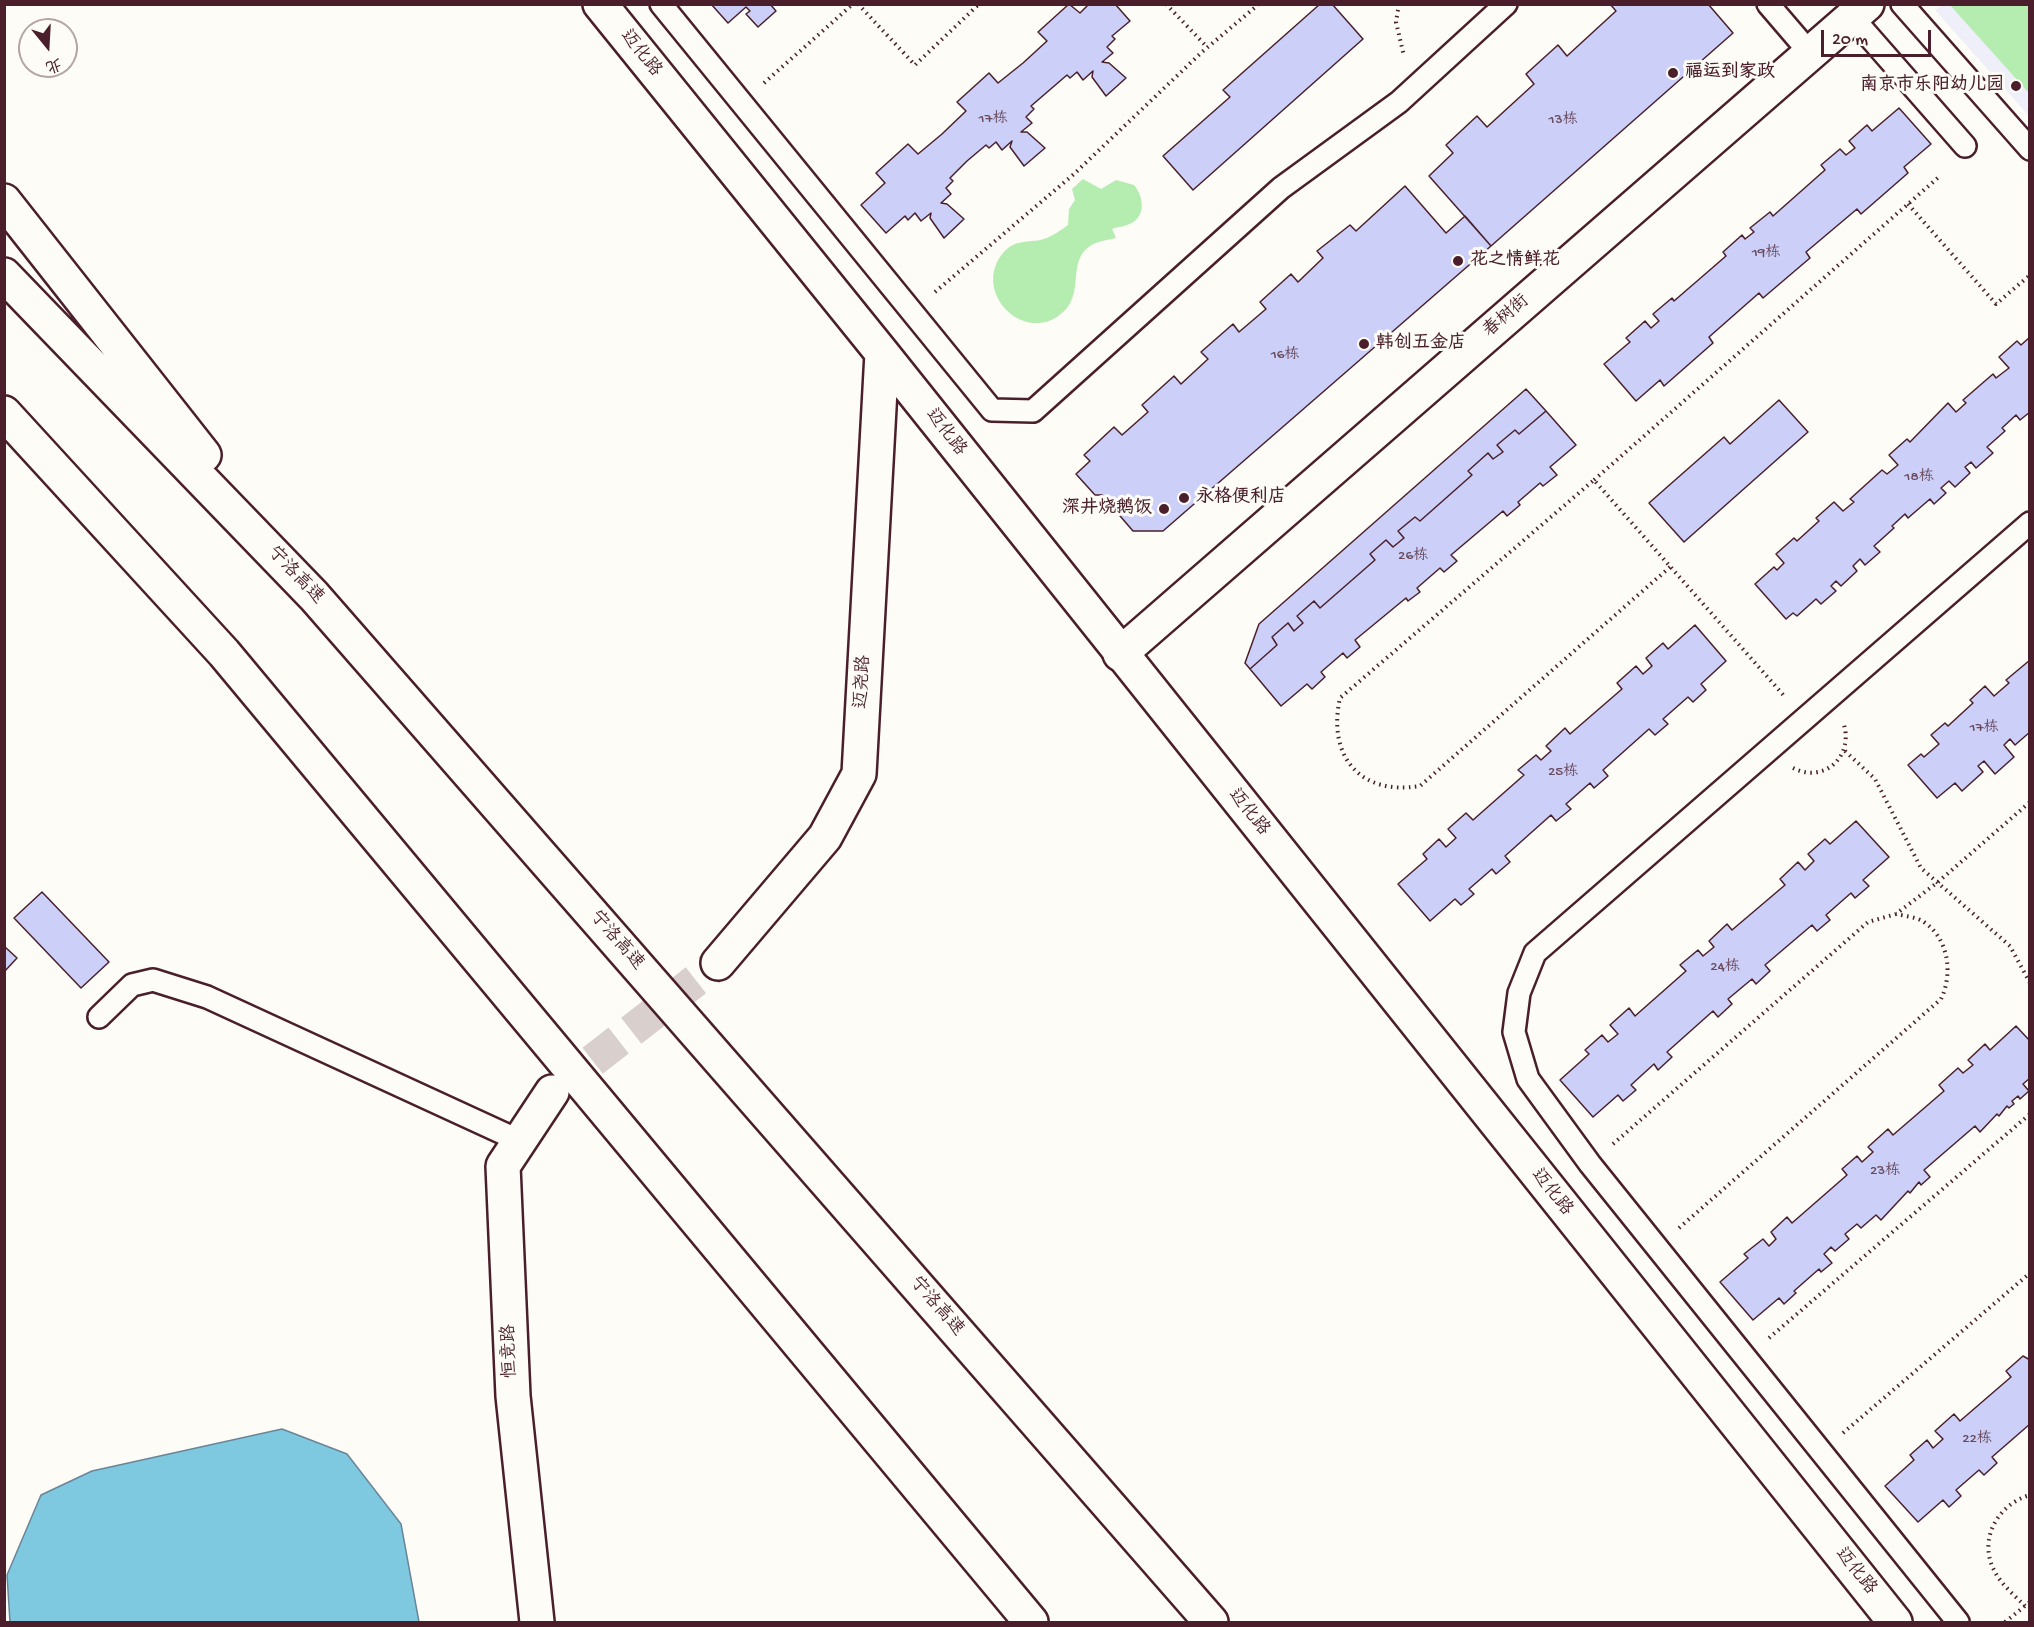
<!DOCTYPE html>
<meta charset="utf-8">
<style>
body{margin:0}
#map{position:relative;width:2034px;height:1627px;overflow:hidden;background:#fdfcf7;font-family:"Gochi Hand","LXGW WenKai TC",sans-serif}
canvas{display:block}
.frame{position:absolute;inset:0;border:6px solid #4a1f2b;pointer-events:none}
.north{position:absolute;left:18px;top:18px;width:60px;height:60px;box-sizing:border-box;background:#fdfcf7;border:2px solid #b5a4a5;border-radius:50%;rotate:162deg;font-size:16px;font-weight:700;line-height:24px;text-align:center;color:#4a1f2b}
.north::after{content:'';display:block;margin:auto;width:21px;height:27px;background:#4a1f2b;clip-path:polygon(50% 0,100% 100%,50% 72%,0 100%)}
.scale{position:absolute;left:1821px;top:30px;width:110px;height:27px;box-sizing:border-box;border:3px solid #4a1f2b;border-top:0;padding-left:8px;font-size:18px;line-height:21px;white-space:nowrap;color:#4a1f2b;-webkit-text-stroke:4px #fdfcf7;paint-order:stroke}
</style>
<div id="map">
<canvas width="2034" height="1627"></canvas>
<div class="frame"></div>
<div class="north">北</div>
<div class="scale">20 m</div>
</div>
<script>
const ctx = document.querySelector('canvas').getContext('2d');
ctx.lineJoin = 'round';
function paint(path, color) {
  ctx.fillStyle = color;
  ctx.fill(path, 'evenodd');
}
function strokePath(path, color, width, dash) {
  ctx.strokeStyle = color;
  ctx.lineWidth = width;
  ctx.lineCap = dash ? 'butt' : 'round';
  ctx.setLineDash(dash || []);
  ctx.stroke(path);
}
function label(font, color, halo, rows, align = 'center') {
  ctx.font = font + ' "Gochi Hand","LXGW WenKai TC",sans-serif';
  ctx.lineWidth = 6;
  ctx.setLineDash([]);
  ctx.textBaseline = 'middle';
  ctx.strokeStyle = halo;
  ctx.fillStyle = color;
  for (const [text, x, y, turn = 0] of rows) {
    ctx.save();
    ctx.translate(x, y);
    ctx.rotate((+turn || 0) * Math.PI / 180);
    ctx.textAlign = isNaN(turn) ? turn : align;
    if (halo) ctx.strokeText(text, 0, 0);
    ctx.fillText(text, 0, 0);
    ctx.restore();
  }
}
paint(new Path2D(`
 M1942,5H2029V116L1935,10Z`), '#eeeff8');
paint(new Path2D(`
 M1950,5H2029V91L2028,92Z
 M1083,179L1101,189L1116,180L1134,185C1145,198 1146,219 1127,225C1122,227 1117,227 1112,229L1116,238C1108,240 1097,241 1090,246C1065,263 1088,297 1057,317C1020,340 976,293 1000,257C1014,237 1027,244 1044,239C1053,236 1061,230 1068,225L1069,209L1075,200L1072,189Z`), '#b5ecaf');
const water = new Path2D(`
 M282,1429L347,1454L401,1524L419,1622H10L7,1575L41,1495L92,1471Z`);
paint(water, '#7fc9e0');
strokePath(water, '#6a8598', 1.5);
const building = new Path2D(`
 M711,4H770L776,11L758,27L746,14L750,11L746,7L728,23Z
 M1069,4L1080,13L1089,4H1115L1130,21L1112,36L1115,39L1107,47L1113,53L1102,62L1109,63L1126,78L1106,96L1092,77L1093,71L1083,80L1077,72L1070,78L1067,75L1031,106L1034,109L1026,117L1032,123L1021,132H1027L1045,148L1024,166L1010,147L1012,141L1002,150L996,142L989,148L986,145L967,161L950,178L953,181L946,188L951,194L941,203L947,204L964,219L944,238L930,218L931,213L921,221L915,213L908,220L905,216L886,233L861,205L885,183L876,173L908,144L918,154L942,134L966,111L957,102L989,73L998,83L1023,63L1047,41L1038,32Z
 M1320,4H1332L1363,39L1193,190L1163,156L1230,97L1223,90Z
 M1610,4H1708L1733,33L1491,246L1429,176L1453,153L1446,145L1477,116L1487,127L1534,84L1526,74L1558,45L1567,56L1616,11Z
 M1899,108L1931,144L1904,167L1908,173L1861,214L1857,209L1806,252L1810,258L1763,298L1759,293L1709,337L1713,343L1664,386L1660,380L1636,401L1604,364L1630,342L1626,338L1645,321L1651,328L1659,321L1653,314L1672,298L1674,301L1726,256L1723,252L1742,235L1745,239L1754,232L1750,228L1770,212L1773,216L1825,170L1821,165L1840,149L1846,155L1855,148L1849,141L1867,125L1872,131Z
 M1405,186L1446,233L1465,216L1491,246L1163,531H1133L1102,495H1095L1076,474L1090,461L1084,455L1114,427L1122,435L1148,412L1142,405L1174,376L1181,384L1208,359L1201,352L1233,324L1239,332L1266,309L1260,302L1291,274L1298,282L1323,258L1317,251L1350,225L1356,231Z
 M2030,337V412L2020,420L2016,415L2002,428L2005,431L1987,447L1993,453L1976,468L1971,462L1965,467L1970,473L1955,487L1949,481L1941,488L1946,493L1934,504L1930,499L1908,518L1905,514L1892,526L1894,528L1874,546L1880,552L1865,565L1860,559L1853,566L1857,571L1841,586L1836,581L1831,586L1836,591L1821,604L1816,599L1797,616L1793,613L1786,619L1755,584L1774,567L1777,570L1784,563L1776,554L1794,538L1797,541L1819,521L1816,518L1834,502L1843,511L1854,502L1850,499L1882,470L1887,474L1898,465L1889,455L1907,439L1910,442L1948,403L1956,412L1966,403L1963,400L1993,374L1996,378L2009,368L1999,357L2017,341L2021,345Z
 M1526,389L1546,411L1519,434L1515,430L1497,445L1503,452L1493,459L1488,453L1468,471L1472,475L1420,521L1415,517L1398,531L1404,538L1393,547L1386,540L1370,554L1375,560L1320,608L1314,601L1297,616L1303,623L1294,631L1288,623L1272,637L1277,645L1250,669L1245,663L1259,624Z
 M1779,400L1808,432L1684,542L1649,503L1724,437L1730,444Z
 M1546,411L1576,445L1550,467L1557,475L1543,486L1540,483L1518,502L1520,505L1507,516L1503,511L1451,555L1457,561L1444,572L1440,568L1417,588L1420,592L1408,601L1406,598L1355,640L1360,647L1347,658L1343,653L1321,672L1325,677L1312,689L1307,684L1281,706L1250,669L1277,645L1272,637L1288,623L1294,631L1303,623L1297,616L1314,601L1320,608L1375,560L1370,554L1386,540L1393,547L1404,538L1398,531L1415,517L1420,521L1472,475L1468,471L1488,453L1493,459L1503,452L1497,445L1515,430L1519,434Z
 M1695,625L1726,661L1701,684L1706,690L1693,702L1688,697L1663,719L1668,724L1655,735L1649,729L1603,770L1608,776L1594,788L1590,783L1566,804L1571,809L1556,821L1551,815L1505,856L1510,862L1496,874L1492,869L1469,889L1474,894L1461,905L1455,899L1430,921L1398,884L1427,859L1423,854L1439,839L1446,847L1456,838L1448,829L1466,813L1473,820L1524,775L1518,770L1536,755L1541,760L1551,751L1546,746L1565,728L1570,734L1622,689L1617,683L1636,666L1643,674L1652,666L1646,658L1663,643L1668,649Z
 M2030,660V732L2015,745L2010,739L2004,745L2014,757L1995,774L1984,761L1978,766L1983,772L1962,791L1955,783L1937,798L1908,765L1921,754L1924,757L1939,744L1931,735L1945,723L1948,726L1973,703L1970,700L1985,686L1994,696L2009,683L2006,680Z
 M1856,821L1889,857L1863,880L1869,886L1855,898L1851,893L1826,915L1830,920L1817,931L1812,925L1765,965L1770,971L1756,984L1752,979L1728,999L1732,1004L1718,1017L1713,1011L1667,1052L1672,1057L1658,1070L1654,1064L1631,1085L1636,1090L1623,1101L1618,1095L1593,1117L1560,1080L1589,1054L1585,1050L1602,1035L1608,1042L1618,1034L1610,1025L1629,1008L1635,1016L1686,971L1680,965L1698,950L1703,956L1714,947L1709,941L1727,924L1732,930L1785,885L1780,879L1798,862L1805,870L1814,861L1808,854L1825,839L1830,844Z
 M42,892L109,962L81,988L14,918Z
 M4,946L17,958L4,972Z
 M2016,1026L2030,1041V1078L2023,1084L2029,1091L2020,1099L2018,1096L2012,1101L2014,1104L2009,1108L2007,1106L1999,1116L1997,1114L1980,1132L1975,1126L1924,1170L1930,1177L1921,1185L1919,1182L1910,1193L1908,1191L1881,1220L1876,1215L1861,1228L1857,1224L1845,1234L1849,1239L1835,1251L1831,1247L1824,1254L1832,1263L1821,1272L1819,1269L1794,1291L1796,1293L1784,1304L1779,1298L1753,1320L1720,1282L1748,1258L1744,1254L1763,1239L1769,1246L1776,1239L1771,1232L1787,1217L1792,1223L1847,1175L1842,1169L1857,1156L1862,1162L1873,1152L1868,1147L1888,1129L1893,1135L1944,1091L1939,1085L1958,1068L1963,1073L1973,1065L1968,1060L1985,1044L1990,1050Z
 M2023,1356L2030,1360V1424L1992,1457L1997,1463L1984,1475L1979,1470L1956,1490L1961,1496L1949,1507L1943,1500L1918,1522L1885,1486L1914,1460L1910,1455L1927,1440L1933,1448L1943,1439L1935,1431L1954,1414L1960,1421L2011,1377L2006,1371Z`);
paint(building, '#ccd0f9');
strokePath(building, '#4a1f2b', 1.5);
strokePath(new Path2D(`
 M554,1091L718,963`), '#d9d0ce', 33, [33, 16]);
const lane = new Path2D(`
 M661,4L992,410L1033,411L1281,188L1399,102L1506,4
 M1768,4L1810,53
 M1902,4L2030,149
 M1852,17L1965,146
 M99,1017L132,985L153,980L207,997L520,1141
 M1958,1622L1590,1164L1528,1079L1514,1032L1519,993L1535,953L2030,523`);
const street = new Path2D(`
 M1120,654L1867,4`);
const secondary = new Path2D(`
 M600,4L882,353L1895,1622
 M718,963L825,837L859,774L882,353
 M537,1622L513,1396L503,1166L552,1092`);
const highway = new Path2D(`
 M4,201L204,455
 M4,275L314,596L1211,1622
 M4,413L224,653L1031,1622`);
strokePath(lane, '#4a1f2b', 26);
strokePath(street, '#4a1f2b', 38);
strokePath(secondary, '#4a1f2b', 38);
strokePath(highway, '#4a1f2b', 38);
strokePath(new Path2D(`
 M858,4L915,65L979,4
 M1166,4L1207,47
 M1399,4L1396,22L1404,56
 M764,83L853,4
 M1908,204L1996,304L2030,275
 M935,292L1074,174L1202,52L1259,4
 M1594,480L1941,175
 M1670,567L1420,786C1360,796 1327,756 1340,698L1594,480L1786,698
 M1845,751L1875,779L1921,868L2010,946L2030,983
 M1793,768C1825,784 1853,756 1844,725
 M1613,1144L1868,922L1896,914L1938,882L2030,802
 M1679,1228L1941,999C1953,974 1949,939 1924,922C1917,917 1904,916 1896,914
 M1769,1338L2030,1114
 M1843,1433L2030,1273
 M2025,1606C2014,1595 2000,1583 1994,1570C1978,1539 1998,1504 2030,1495
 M2005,1622L2030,1602`), '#4a1f2b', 4, [1.5, 4.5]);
strokePath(lane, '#fdfcf7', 21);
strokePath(street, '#fdfcf7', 33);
strokePath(secondary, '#fdfcf7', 33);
strokePath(highway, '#fdfcf7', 33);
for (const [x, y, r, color] of [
 [1673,73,6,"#4a1f2b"],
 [2016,86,6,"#4a1f2b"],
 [1458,261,6,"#4a1f2b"],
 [1364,344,6,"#4a1f2b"],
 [1184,498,6,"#4a1f2b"],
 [1164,509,6,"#4a1f2b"]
]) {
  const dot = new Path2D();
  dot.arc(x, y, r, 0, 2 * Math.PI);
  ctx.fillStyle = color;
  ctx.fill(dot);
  strokePath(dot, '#fdfcf7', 2);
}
label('15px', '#6a4b5e', null, [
 ["17栋",993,120],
 ["13栋",1563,121],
 ["19栋",1766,254],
 ["16栋",1285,356],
 ["18栋",1919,478],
 ["26栋",1413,557],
 ["17栋",1984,729],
 ["25栋",1563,773],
 ["24栋",1725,968],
 ["23栋",1885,1172],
 ["22栋",1977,1440]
]);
label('18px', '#4a1f2b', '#fdfcf7', [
 ["迈化路",640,54,51],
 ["春树街",1507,317,-41],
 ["迈化路",945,433,52],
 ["宁洛高速",295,576,46],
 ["迈尧路",864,682,-87],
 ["迈化路",1248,813,51],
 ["宁洛高速",616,941,49],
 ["迈化路",1551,1193,51],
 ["宁洛高速",936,1307,49],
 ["恒竞路",511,1351,-92],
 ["迈化路",1855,1572,51]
]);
label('bold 18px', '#4a1f2b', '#fdfcf7', [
 ["福运到家政",1685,73],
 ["南京市乐阳幼儿园",2004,86,"right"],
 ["花之情鲜花",1470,261],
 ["韩创五金店",1376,344],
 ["永格便利店",1196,498],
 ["深井烧鹅饭",1152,509,"right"]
], 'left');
</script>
